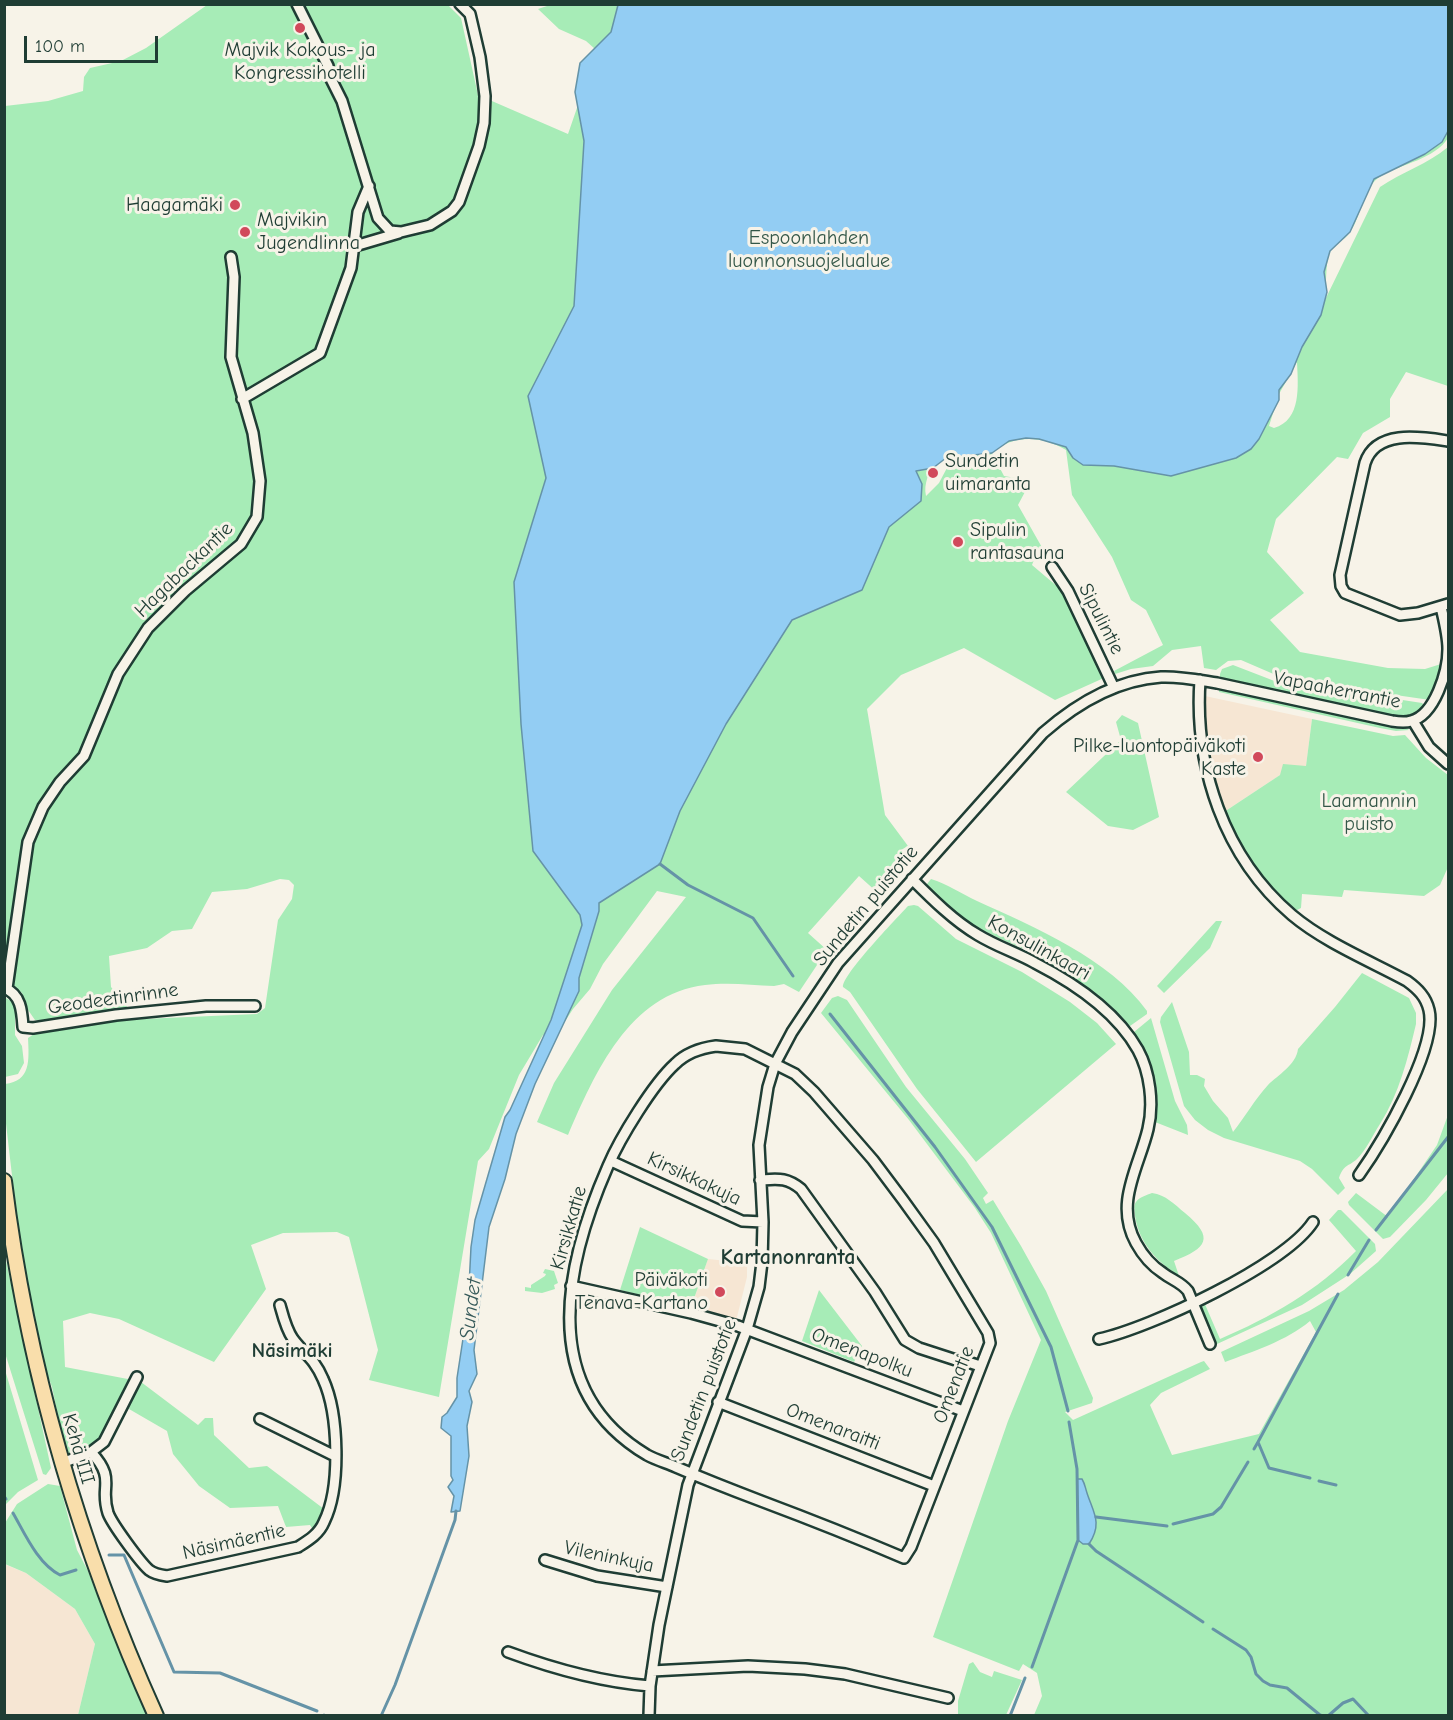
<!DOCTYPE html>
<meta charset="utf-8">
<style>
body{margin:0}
#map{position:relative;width:1453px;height:1720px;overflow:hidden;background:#f7f3e8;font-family:"Comic Neue",sans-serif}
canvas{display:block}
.frame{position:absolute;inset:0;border:6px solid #1f3d34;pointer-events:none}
.scale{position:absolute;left:24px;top:36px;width:134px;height:27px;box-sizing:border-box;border:3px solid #1f3d34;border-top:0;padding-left:8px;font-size:18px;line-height:21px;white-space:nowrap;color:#1f3d34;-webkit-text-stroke:4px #f7f3e8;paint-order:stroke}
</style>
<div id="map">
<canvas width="1453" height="1720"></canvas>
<div class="frame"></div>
<div class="scale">100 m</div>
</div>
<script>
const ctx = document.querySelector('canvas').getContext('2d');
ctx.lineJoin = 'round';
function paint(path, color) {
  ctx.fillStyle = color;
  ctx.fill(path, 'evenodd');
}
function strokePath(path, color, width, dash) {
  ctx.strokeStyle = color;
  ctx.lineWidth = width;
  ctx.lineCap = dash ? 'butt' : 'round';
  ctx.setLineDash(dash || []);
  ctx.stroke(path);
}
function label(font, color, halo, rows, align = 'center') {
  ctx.font = font + ' "Comic Neue",sans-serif';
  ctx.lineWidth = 6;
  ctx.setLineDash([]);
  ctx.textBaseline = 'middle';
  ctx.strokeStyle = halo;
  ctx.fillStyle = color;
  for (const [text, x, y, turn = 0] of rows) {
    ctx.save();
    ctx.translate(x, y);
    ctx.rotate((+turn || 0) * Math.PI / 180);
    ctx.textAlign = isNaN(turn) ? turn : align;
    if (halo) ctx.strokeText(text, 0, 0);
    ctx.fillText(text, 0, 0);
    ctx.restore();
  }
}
paint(new Path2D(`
 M1205,696L1312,719L1306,766L1280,775L1224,812L1215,785L1207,750Z
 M708,1259L747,1263V1277L736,1321L691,1307Z
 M4,1564L26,1573L75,1609L95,1644L78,1715H5Z`), '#f6e6d3');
paint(new Path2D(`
 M207,5H448L461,18L478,95L568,134L598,47L595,49L586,41L559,29L538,9L550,5H1448V138C1435,159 1401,164 1381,176C1362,187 1362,216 1350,232C1345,240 1334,244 1330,252C1325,261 1327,289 1324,302L1380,187C1402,172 1428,164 1448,147V386L1406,372L1390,399V417L1363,433L1348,459L1337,457L1276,519L1267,552L1304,593L1270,620L1300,652L1388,668L1425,669L1441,664L1430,700L1313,683L1292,682L1241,660L1228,661L1216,670L1204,668L1201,646L1172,650L1153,666L1131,669L1115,674L1114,671L1163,645L1146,610L1131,600L1112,557L1072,495L1066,450C1042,436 1014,434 992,453L1004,476L1022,479L1027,488L1018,505L1044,551L1035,557L1032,565L1065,593L1106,677L1055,700L964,648L901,675L867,709L885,815L908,846L901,850L908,861L878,893L859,876L808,933L827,950L799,992L784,984L774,986C752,985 727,982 705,985C629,994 595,1073 568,1135L537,1122L554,1083L612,990L686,897L657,891L603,964L590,989L573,1009L558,1032L543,1035L519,1075L489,1149L478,1161L439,1397L369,1380L378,1350L349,1237L337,1232L283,1233L251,1245L266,1289L214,1362L119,1319L90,1313L63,1321L65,1367L133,1380C118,1409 106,1447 72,1454L65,1451L52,1387L43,1363L19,1236L5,1115V1084C31,1081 29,1060 28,1038L34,1034L120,1020L257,1014L265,1008L278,920L292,899L294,885L289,880L280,879L247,889L212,892L192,929L172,931L147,948L109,956L111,987L128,1008L50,1022L35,1020L26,1007L22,993L5,980V106L48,101L83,91L84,77L90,68L121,61L146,48ZM1297,362C1298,385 1302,420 1274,428L1269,426L1279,394ZM960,455H973L954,470L948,466L939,483L926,496C923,483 930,475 931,462Z
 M1233,665L1290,687L1344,691L1422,703L1425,706L1419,713L1404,719L1220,679V674L1222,669Z
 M1219,688L1404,727L1409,730L1396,731L1380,728L1219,692Z
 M1122,715L1138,723L1159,817L1133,830L1108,826L1066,792L1121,740L1116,722Z
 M1312,719L1393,736L1405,735L1426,758L1448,775V867L1440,885L1424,896L1344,890L1342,897L1302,894L1301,908L1295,911C1265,881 1240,851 1224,812L1280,775L1283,764L1306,766Z
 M931,879C947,884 962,894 977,901C1034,927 1110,959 1147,1011V1014L1130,1026L1127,1025C1101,998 1072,975 1040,957C1018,945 994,938 973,925C957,914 943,899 927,887V884Z
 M914,905L918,906L956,939L1022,972L1070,1002L1097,1023L1116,1044L976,1162L917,1089L850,992L843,987C842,975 896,919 908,906Z
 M1216,921H1222L1210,948L1164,993L1157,986Z
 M1362,973L1409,998L1416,1013V1024C1408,1058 1399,1094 1380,1124C1374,1133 1365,1152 1357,1159C1348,1167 1344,1164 1339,1178L1345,1188L1338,1195L1312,1169L1300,1161L1224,1138L1208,1130L1195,1120L1184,1106L1160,1022L1161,1017L1172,1002L1189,1052L1190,1075H1197L1205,1079L1204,1086L1213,1101L1228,1118L1233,1132C1245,1117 1255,1099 1268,1085C1278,1075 1296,1065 1298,1049L1335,1007Z
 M838,996L847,1000L906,1087L965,1159L988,1193L983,1198L986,1204L993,1200L1021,1246L1046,1291L1093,1398L1092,1403L1065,1412L1073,1420L1201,1362L1204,1361L1210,1369L1161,1393L1150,1405L1172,1455L1259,1434L1316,1332L1310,1321C1286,1341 1254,1351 1225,1362L1221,1352L1309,1311L1344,1290L1378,1262L1448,1189V1715H1034L1042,1696L1037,1673L1023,1664L1019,1671L933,1637L1008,1421L1041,1340L991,1233L975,1208L909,1120L821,1013L832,998Z
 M4,997L13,1002L15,1011V1035L22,1046L24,1063L18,1074L5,1077Z
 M1151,1018L1175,1101L1187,1125L1188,1135L1155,1122C1162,1088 1152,1060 1134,1032Z
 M1448,1115V1173L1426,1200L1390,1237L1383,1239L1349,1205L1348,1202L1356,1193L1388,1217L1437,1145Z
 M1152,1193C1166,1195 1174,1204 1185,1213C1215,1238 1207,1248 1174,1261L1179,1276C1157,1262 1139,1243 1135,1216C1135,1211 1133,1206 1136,1202C1139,1197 1147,1195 1152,1193Z
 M1338,1210H1341L1375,1244L1376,1251L1350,1274L1302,1305L1217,1344L1202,1308L1204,1302L1220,1339C1271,1317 1317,1291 1356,1251L1329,1220Z
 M640,1227L708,1259L691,1307L620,1290Z
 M5,1256L51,1468L46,1475L43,1474L5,1353Z
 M545,1269L554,1271L558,1283L554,1285L555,1289L542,1293L525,1291V1287L531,1288V1285L545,1276L546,1274L543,1273Z
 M819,1290L862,1346L854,1362L802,1341Z
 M5,1370L38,1480L18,1492L5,1505Z
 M141,1382L198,1425L205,1418H213L214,1435L249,1468L267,1466L324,1509L323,1516L313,1530L310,1525L286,1527L278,1506L230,1508L199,1486L173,1454L167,1431L129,1409L132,1394Z
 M48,1484L60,1486L77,1550L88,1571L112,1633L148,1715H78L95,1644L75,1609L26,1573L5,1564V1523L17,1504Z
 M973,1662L980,1672L992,1677L994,1671L1022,1680L1006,1715H958V1701L969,1664Z`), '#a7ecb7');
const water = new Path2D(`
 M618,5H1448V131L1442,142L1425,154L1374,179L1350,232L1330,251L1324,272L1327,292L1321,315L1302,347L1291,374L1279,390V400L1259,439L1251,449L1236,458L1171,476L1114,466L1083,465L1073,458L1066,447L1039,439L1026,438L1009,441L992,453L946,458L933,468L916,471L922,484L921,501L889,527L862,590L792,620L726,724L680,811L660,864L599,903V911L579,978V991L535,1084L516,1134L505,1179L489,1227L474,1350L477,1374L469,1391L472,1402L467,1426L469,1456L460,1511L451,1512L454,1496L448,1487L453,1480L451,1476V1436L441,1428L442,1417L447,1413L457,1397V1378L468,1306L471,1247L475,1220L505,1117L510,1110L551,1020L582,925L580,915L533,851L521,724L514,582L546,478L528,396L574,306L584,141L575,92L580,63L611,32Z
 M1077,1479H1082C1085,1484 1085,1487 1087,1493C1093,1512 1103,1523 1089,1544H1083L1078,1540Z`);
paint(water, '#93cdf3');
strokePath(water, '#6593a7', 1.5);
strokePath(new Path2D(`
 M660,864L688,885L753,918L793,976
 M830,1014L935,1147L992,1227L1051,1347L1068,1411
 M1376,1230L1448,1137
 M1348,1275L1369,1240
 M1254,1449L1258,1442
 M1310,1478L1269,1468L1258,1442L1338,1294
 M1319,1481L1336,1485
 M4,1496L6,1499
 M13,1513C25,1534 38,1564 60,1575L76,1570
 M1096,1517L1167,1526
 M1173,1524L1213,1514L1221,1507L1248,1462
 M1089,1544L1096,1551L1203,1622
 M109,1555H124L174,1672L220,1673L317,1711
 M1213,1629L1246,1650L1251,1657L1256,1674L1263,1681L1270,1685L1287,1688L1320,1715L1323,1716
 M1032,1667L1078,1540L1077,1469L1069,1422
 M324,1715L325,1716
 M381,1716L395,1685L455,1520L456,1511
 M1010,1716L1025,1678
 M1328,1716L1343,1703L1353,1699L1369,1716`), '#6593a7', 3);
const minor = new Path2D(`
 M297,4L328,66L331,79L342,101L378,218L390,231L401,232L430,225L452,211L459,202L479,146L484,123L485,96L480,57L470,14L460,4
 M355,246L399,233
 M242,399L320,353L351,268L358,212L369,186
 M1448,441C1421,437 1376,429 1365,463L1340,575L1341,586L1345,593L1400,615L1418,613L1448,604
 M1052,567L1068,591L1114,688
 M1200,680C1194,767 1224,857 1292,915C1324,942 1370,961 1407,981C1418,989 1426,997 1429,1010C1438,1048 1381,1144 1359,1175
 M1413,721L1429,747L1448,764
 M912,879C932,899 954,921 978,935C996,946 1017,953 1035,963C1074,983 1116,1011 1138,1050C1150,1072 1154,1104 1148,1129C1139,1167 1114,1203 1136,1243C1142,1254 1152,1266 1163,1273C1172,1280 1181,1282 1188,1291L1210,1344
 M4,988C21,994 22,1011 23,1027L33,1028L116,1015L206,1006H255
 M7,988L28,842L43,807L60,782L84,756L118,674L148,628L185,591L241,544L257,517L260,481L253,433L231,357L234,277L231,257
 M716,1046L745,1049L795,1074L814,1092L873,1160L903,1200L934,1243L988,1333L990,1343L911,1547L904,1558C857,1538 809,1519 761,1501C732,1490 704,1479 676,1467C667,1463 656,1460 647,1455C536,1389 565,1264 608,1166C620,1138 653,1084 675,1064C686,1053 701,1048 716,1046Z
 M611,1161L742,1221L763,1222
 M760,1180C778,1179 786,1177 801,1189L875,1292L905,1340L919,1348L959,1361H965L980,1366
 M571,1286L691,1313L738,1326L963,1411
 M1099,1339C1150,1328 1285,1265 1313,1222
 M718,1402L934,1486
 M260,1419L335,1456
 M91,1452C117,1480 99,1486 108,1513C112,1524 140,1562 149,1570C154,1574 160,1575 167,1576L298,1547C309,1540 319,1534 324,1522C341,1488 339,1414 323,1379C314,1358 305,1355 293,1339C286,1329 283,1316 280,1305
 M62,1463L91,1452L104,1442L137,1377
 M545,1560L597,1576L667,1587
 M508,1652C554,1669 601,1682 650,1686
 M652,1671L748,1666L805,1669L845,1674L948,1698
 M649,1716L650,1686L659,1625L688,1485L747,1329L759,1287L762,1262L763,1222L759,1145L768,1087L775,1064L792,1032L838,963L1043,733C1076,704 1116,680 1161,677C1179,676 1198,680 1217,683L1392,721C1398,722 1405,723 1411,721C1435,715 1448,671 1448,649C1448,636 1444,620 1441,607`);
const highway = new Path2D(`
 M4,1181C27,1367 79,1545 156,1716`);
strokePath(minor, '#1f3d34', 14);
strokePath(highway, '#1f3d34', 18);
strokePath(minor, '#f7f3e8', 9);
strokePath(highway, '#f9deab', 14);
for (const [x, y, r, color] of [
 [300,28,6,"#d1495b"],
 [235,205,6,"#d1495b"],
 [245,232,6,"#d1495b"],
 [933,473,6,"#d1495b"],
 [958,542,6,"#d1495b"],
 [1258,757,6,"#d1495b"],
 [720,1292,6,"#d1495b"]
]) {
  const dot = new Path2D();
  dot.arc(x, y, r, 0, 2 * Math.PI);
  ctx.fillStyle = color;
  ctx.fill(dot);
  strokePath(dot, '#f7f3e8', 2);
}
label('20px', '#1f3d34', '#f7f3e8', [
 ["Majvik Kokous- ja",300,50,"center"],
 ["Kongressihotelli",300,73,"center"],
 ["Haagamäki",223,205],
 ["Majvikin",257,220,"left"],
 ["Jugendlinna",257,243,"left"],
 ["Sundetin",945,461,"left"],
 ["uimaranta",945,484,"left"],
 ["Sipulin",970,530,"left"],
 ["rantasauna",970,553,"left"],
 ["Pilke-luontopäiväkoti",1246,746],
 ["Kaste",1246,769],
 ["Päiväkoti",708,1280],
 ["Tenava-Kartano",708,1303]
], 'right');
label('20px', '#335748', '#f7f3e8', [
 ["Espoonlahden",809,238],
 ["luonnonsuojelualue",809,261],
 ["Laamannin",1369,801],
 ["puisto",1369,824]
]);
label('20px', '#1f3d34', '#f7f3e8', [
 ["Hagabackantie",184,570,-44],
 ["Sipulintie",1101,619,63],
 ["Vapaaherrantie",1337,690,11],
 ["Sundetin puistotie",866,906,-50],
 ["Konsulinkaari",1039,948,29],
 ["Geodeetinrinne",113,999,-8],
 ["Kirsikkakuja",694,1179,25],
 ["Kirsikkatie",569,1228,-74],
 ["Omenapolku",862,1353,21],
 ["Omenatie",954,1385,-69],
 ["Sundetin puistotie",704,1390,-69],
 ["Omenaraitti",833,1427,21],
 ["Kehä III",78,1449,74],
 ["Näsimäentie",234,1542,-13],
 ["Vileninkuja",609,1557,12]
]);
label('italic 21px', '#365a5a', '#f7f3e8', [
 ["Sundet",471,1309,-83]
]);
label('bold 21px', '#1f3d34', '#f7f3e8', [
 ["Näsimäki",292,1351]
]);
label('bold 22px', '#1f3d34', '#f7f3e8', [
 ["Kartanonranta",788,1258]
]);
</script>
